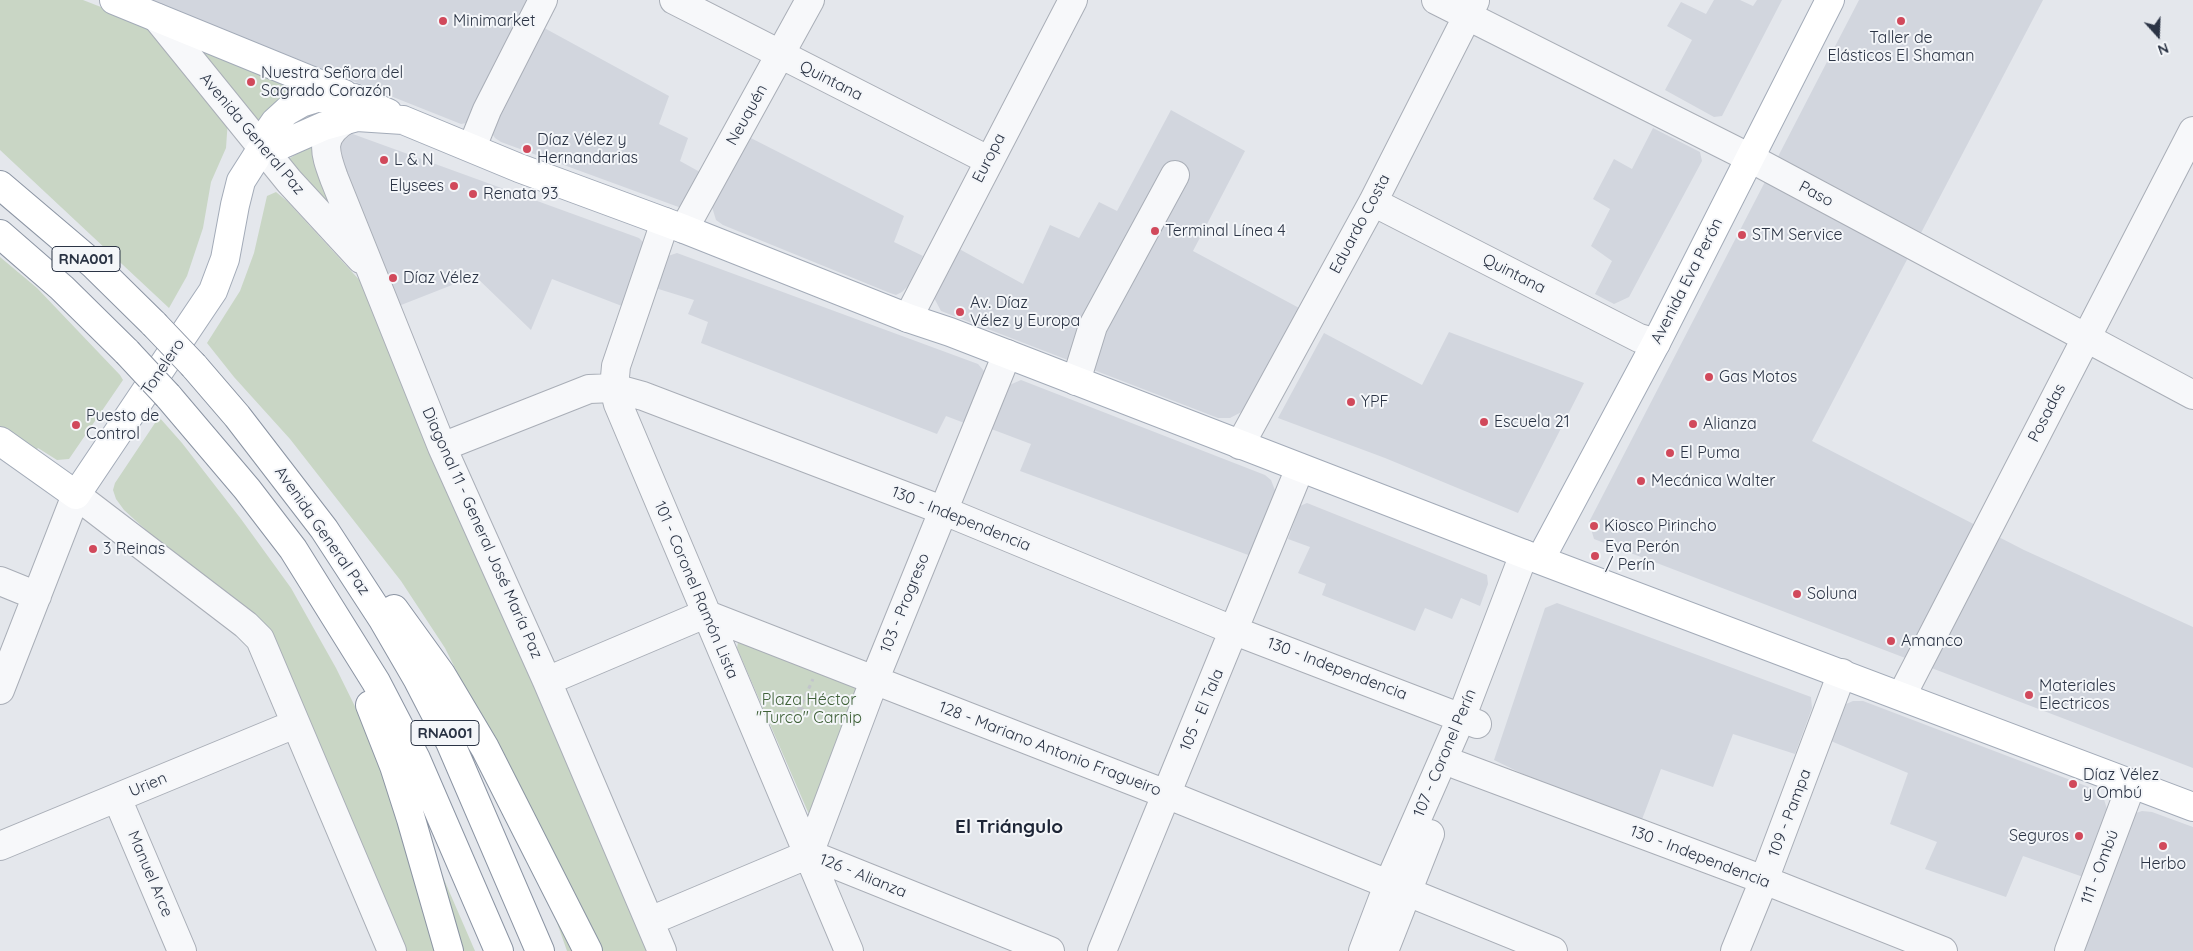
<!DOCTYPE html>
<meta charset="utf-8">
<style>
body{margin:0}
#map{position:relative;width:2193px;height:951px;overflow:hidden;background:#e4e7ec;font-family:Quicksand,sans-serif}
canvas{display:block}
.north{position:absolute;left:2133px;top:10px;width:50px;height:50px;-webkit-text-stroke:4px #f4f6f9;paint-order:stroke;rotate:160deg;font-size:14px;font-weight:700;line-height:20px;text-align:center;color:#2b3445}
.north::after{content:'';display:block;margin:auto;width:18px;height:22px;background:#2b3445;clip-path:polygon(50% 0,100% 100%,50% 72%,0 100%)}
</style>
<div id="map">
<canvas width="2193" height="951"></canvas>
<div class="north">N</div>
</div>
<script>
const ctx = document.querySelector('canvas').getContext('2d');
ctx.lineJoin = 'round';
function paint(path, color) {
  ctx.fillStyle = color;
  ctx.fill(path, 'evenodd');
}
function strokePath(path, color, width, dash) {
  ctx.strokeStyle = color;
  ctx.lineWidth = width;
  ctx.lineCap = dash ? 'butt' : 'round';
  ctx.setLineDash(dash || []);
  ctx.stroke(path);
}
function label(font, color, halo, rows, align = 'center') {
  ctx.font = font + ' Quicksand,sans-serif';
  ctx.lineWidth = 4;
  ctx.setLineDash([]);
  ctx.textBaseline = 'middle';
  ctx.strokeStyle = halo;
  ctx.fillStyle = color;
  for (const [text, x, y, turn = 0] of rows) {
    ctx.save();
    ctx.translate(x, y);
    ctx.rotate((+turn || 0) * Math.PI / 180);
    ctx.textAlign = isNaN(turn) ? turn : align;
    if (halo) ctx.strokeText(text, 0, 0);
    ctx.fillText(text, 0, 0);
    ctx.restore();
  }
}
paint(new Path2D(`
 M149,0H535L467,123L461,124Z
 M1714,0H1740L1753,6L1757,0H1782L1722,116L1714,117L1665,90L1692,40L1667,26L1681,2L1706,14Z
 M1859,0H2043L1812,441L2024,550L2193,627V768L1594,539L1589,522Z
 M537,24L669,96L659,124L688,138L680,161L709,177L684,209L501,142L495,138L491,132Z
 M1171,110L1245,151L1193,251L1301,309L1249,408L1230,418H1218L941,311L933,296L952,245L1023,284L1050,225L1079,238L1099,202L1117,211Z
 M1653,128L1700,152L1702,161L1629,297L1614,304L1595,294L1612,261L1591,246L1610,209L1593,199L1614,159L1632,169Z
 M350,133L639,238L645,244L627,308L552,279L531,330L475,276L396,307L334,154L335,141Z
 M741,133L904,216L894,242L923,256L908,286L902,292L896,295L890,293L723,225L716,220L712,207L710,194Z
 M677,253L978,364L984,371L986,380L967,424L946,416L937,434L701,343L708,322L688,314L694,300L652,287L662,264L668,256Z
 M1449,332L1584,383L1518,513L1385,458L1278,418L1324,333L1422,385Z
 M1021,380L1265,475L1271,480L1276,493L1251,556L1020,471L1031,444L986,427L1005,387Z
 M1307,503L1487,575L1488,584L1480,606L1461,598L1452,619L1425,608L1415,631L1322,595L1326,584L1298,573L1310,547L1288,539L1300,506Z
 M1557,603L1811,697L1812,708L1795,754L1733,734L1713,787L1661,769L1638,830L1494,760L1545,608Z
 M1853,701H1863L2094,789L2103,796L2109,816L2089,879L2023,856L2006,897L1925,869L1937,842L1890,824L1908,773L1826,739L1839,707Z
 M2142,811L2152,812L2193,827V951H2083L2130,815Z`), '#d2d6de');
paint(new Path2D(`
 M0,0H83L147,25L228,119L226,148L211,182L203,228L187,276L169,308L0,150Z
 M178,33L319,90L261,132Z
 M311,145L345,226L287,160Z
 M276,192L287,201L364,285L648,951H598L584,928L445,648L401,581L290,439L234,377L207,343L240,291L254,253L267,196Z
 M0,257L37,288L120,375L123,380L69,459L57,460L38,448L34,453L0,429Z
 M159,417L182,443L241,519L291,588L336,668L379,755L438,951H404L278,650L124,510L116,499L113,490L115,483Z
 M738,642L862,684L811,819L737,648Z
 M436,861L475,951H458Z
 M555,917L576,951H567Z`), '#c9d6c5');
const minor = new Path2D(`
 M674,0L988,160
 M1436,0L1750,158L2193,395
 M157,18L289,181L361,259
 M347,119C319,136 324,151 334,178L442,447L547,681L662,951
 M472,147L487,110L543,0
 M1373,202L1639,338L1656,343
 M665,222L616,366L614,388L618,404L849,951
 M684,229L810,0
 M908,318L1073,0
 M1076,381L1093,326L1175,175
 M1240,445L1373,202L1475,1
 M442,447L589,389L614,388L643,396L942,510L1235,631L1477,724
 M0,581L37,596
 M547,681L705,614L1166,794L1553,951
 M0,690L76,495L246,625L260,639L392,951
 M1902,695L2193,131
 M1457,765L1764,880L1943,951
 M117,798L182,951
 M0,846L295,724
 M809,854L874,681L1007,354
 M650,921L809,854L1050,951
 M1102,951L1300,468
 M1363,951L1388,885L1462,716L1524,554
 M1384,951L1430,834
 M1735,951L1764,880L1842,673
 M2069,951L2132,783`);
const major = new Path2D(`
 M114,0L344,94
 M262,148L281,145L324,126L357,117L403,120L519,168L684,229L908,318L950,332L1524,554L2193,807
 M0,441L76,495L213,291L225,259L235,205L241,181L262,148L266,135L275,122L287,111L301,103L317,98H354L388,113
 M1540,560L1656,343L1830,0`);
const highway = new Path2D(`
 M0,185L93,264L154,324
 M0,234L62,288L127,352
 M194,366L237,416L324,529L382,618L418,680L450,742L540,951
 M168,396L247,489L293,549L376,682L416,759L499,951
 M394,609L441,674L485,748L588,951
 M370,705L394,766L411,819L449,951`);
strokePath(minor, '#a9aeb7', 30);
strokePath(major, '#a3abb8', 30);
strokePath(highway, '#8b94a3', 30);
strokePath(new Path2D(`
 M800,708L836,722
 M776,720L800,708L813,679`), '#c2c5cb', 3, [4, 4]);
strokePath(minor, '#f7f8fa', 28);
strokePath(major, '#fff', 28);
strokePath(highway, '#fff', 28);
const highwayBridge = new Path2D(`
 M154,324L194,366
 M127,352L168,396`);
strokePath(highwayBridge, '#8b94a3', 30, []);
strokePath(highwayBridge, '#fff', 28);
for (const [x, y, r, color] of [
 [443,21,5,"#d1495b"],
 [1901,21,5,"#d1495b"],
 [251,82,5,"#d1495b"],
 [527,149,5,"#d1495b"],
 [384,160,5,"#d1495b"],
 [454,186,5,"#d1495b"],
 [473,194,5,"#d1495b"],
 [1155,231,5,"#d1495b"],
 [1742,235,5,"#d1495b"],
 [393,278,5,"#d1495b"],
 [960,312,5,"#d1495b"],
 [1709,377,5,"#d1495b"],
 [1351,402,5,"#d1495b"],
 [1484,422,5,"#d1495b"],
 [1693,424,5,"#d1495b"],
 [76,425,5,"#d1495b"],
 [1670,453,5,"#d1495b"],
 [1641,481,5,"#d1495b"],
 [1594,526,5,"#d1495b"],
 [93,549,5,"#d1495b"],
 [1595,556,5,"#d1495b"],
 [1797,594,5,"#d1495b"],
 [1891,641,5,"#d1495b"],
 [2029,695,5,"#d1495b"],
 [2073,784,5,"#d1495b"],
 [2079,836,5,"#d1495b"],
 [2163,846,5,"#d1495b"]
]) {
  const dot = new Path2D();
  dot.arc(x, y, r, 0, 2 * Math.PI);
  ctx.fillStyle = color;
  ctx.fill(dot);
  strokePath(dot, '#f4f6f9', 2);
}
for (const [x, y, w] of [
 [86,259,68],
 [445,733,68]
]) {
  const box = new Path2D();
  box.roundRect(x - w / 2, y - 12.5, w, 25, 4);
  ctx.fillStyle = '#f4f6f9';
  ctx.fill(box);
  strokePath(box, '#2b3445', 1);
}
label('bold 15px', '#2b3445', null, [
 ["RNA001",86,259],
 ["RNA001",445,733]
]);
label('16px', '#2b3445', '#f4f6f9', [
 ["Minimarket",453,21],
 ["Taller de",1901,38,"center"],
 ["Elásticos El Shaman",1901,56,"center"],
 ["Nuestra Señora del",261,73],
 ["Sagrado Corazón",261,91],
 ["Díaz Vélez y",537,140],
 ["Hernandarias",537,158],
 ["L & N",394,160],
 ["Elysees",444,186,"right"],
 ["Renata 93",483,194],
 ["Terminal Línea 4",1165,231],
 ["STM Service",1752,235],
 ["Díaz Vélez",403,278],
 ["Av. Díaz",970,303],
 ["Vélez y Europa",970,321],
 ["Gas Motos",1719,377],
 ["YPF",1361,402],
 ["Puesto de",86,416],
 ["Control",86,434],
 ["Escuela 21",1494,422],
 ["Alianza",1703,424],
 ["El Puma",1680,453],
 ["Mecánica Walter",1651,481],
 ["Kiosco Pirincho",1604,526],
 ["Eva Perón",1605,547],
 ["/ Perín",1605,565],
 ["3 Reinas",103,549],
 ["Soluna",1807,594],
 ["Amanco",1901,641],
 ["Materiales",2039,686],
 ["Electricos",2039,704],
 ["Díaz Vélez",2083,775],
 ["y Ombú",2083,793],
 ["Seguros",2069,836,"right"],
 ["Herbo",2163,864,"center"]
], 'left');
label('16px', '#2b3445', '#f4f6f9', [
 ["Quintana",831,81,27],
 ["Neuquén",747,115,-61],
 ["Avenida General Paz",252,134,50],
 ["Europa",989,158,-63],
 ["Paso",1816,194,28],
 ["Eduardo Costa",1360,224,-62],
 ["Quintana",1514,274,27],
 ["Avenida Eva Perón",1687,281,-63],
 ["Tonelero",163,367,-56],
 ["Posadas",2047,413,-63],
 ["130 - Independencia",961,519,22],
 ["Avenida General Paz",322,531,55],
 ["Diagonal 11 - General José María Paz",482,533,66],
 ["101 - Coronel Ramón Lista",696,590,67],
 ["103 - Progreso",905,603,-68],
 ["130 - Independencia",1337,669,21],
 ["105 - El Tala",1202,710,-67],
 ["128 - Mariano Antonio Fragueiro",1050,749,21],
 ["107 - Coronel Perín",1445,753,-67],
 ["Urien",148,785,-23],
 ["109 - Pampa",1790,813,-69],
 ["130 - Independencia",1700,857,21],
 ["111 - Ombú",2100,867,-69],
 ["Manuel Arce",150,874,67],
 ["126 - Alianza",863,876,22]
]);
label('16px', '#3f6138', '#f4f6f9', [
 ["Plaza Héctor",809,700],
 ["\"Turco\" Carnip",809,718]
]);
label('bold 19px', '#1d2536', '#f4f6f9', [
 ["El Triángulo",1009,827]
]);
</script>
